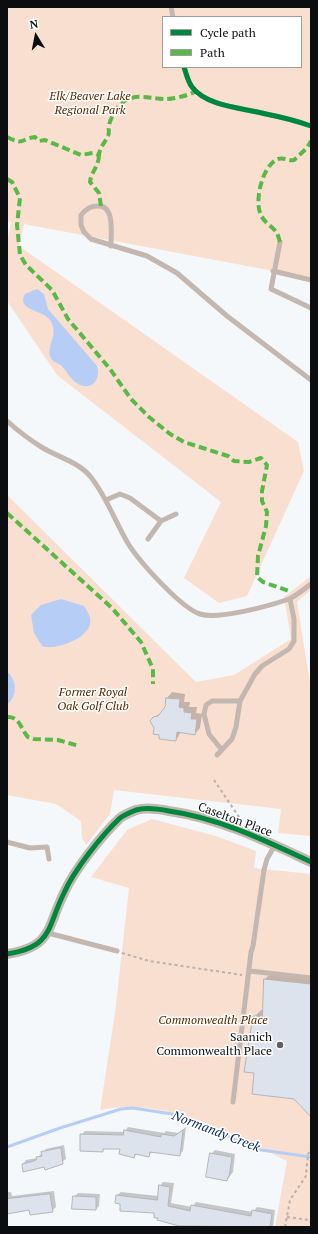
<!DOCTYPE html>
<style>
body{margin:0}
#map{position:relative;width:318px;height:1234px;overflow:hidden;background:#f5f8fb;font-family:"PT Serif",serif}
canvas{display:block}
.frame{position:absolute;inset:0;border:8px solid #0b0d10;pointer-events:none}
.legend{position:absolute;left:162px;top:16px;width:140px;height:52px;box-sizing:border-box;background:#fff;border:1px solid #9d9e9f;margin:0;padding:5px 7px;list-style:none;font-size:12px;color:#0b0d10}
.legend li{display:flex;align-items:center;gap:8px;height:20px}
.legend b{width:20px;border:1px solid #9d9e9f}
.north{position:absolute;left:16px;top:16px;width:40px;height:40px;-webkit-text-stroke:3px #fff;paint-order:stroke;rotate:350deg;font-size:11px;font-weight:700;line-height:16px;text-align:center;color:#0b0d10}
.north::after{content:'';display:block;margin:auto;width:14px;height:18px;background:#0b0d10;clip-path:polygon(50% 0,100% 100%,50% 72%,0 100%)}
</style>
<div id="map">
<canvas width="318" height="1234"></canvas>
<div class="frame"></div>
<ul class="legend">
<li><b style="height:5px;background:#00873e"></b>Cycle path</li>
<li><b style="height:5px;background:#58b947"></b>Path</li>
</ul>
<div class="north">N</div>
</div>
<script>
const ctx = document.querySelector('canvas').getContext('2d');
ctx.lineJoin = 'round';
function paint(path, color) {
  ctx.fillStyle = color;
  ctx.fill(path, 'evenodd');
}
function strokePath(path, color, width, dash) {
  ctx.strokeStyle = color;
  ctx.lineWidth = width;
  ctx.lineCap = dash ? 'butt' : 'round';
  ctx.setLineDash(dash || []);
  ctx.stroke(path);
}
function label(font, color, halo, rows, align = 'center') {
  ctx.font = font + ' "PT Serif",serif';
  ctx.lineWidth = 3;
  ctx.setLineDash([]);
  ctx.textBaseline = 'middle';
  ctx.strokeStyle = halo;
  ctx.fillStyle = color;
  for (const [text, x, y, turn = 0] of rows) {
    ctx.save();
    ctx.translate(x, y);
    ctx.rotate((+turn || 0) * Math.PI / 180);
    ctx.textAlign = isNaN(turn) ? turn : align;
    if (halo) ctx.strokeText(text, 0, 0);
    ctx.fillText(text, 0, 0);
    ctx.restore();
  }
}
paint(new Path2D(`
 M7,7H311V278L24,224L19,246L298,442L304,471L247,596L219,603L184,578L221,502L57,375L7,301V243L11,222L7,221ZM163,17H301V67H163Z
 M7,495L196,682L234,675L291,639L284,597L311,576V590L297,602L311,689V836L278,833L281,809L114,790L110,814L86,845L82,838L81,821L56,804L7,795Z
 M152,819L216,836L256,851L254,868L311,874V1227H275L287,1161C231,1133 164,1096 100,1110L115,1013L129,888L91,877L127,830Z`), '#f8dfd0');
paint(new Path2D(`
 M37,289L44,294L48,309L97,366C101,378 93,390 80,385C72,381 68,374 63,367C60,363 53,363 51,358C45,348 60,334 50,320C42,309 16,311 25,294Z
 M61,599L84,606C87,611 92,618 90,624C87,639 55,651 42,646L34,633L31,615L41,605Z
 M7,671C17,681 18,695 7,705Z`), '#b6cef6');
paint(new Path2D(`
 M172,692L185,694L184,702H190L189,707H197L196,713L202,714L200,728L195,734L181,732L176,740L160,734L155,728L152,719L162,712L166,708L167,698Z
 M272,972L311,976V1111L255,1072L254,1017L261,1010H264L265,979Z
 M128,1127L164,1133L166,1131L178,1133L186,1127L183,1151L179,1155L152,1152L148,1156L137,1154L134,1157L121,1148H106L102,1151L81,1135L85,1131L124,1132Z
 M64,1145L66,1159L54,1167L46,1169L45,1166L23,1164L26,1160L37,1158L46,1149Z
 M215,1150L235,1154L233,1172L227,1180L211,1154Z
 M163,1182L174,1183L171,1203L192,1207L196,1202L253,1212L257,1207L275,1210L273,1227H199L168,1223V1221L159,1217L155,1212L122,1203L117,1195L121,1192L158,1196L160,1186Z
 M54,1191L56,1207L52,1211L30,1209L7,1213V1192H11L12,1196Z
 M78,1193L100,1194L99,1206L96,1209L74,1197Z`), '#0003');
strokePath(new Path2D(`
 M7,1147L60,1128L121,1109L133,1108L172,1114L212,1128L254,1149L311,1157`), '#b6cef6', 3);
const building = new Path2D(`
 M166,698L180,699L179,707L184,708V712L192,713L191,719H197L195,735L177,732L176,741L159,739V735L153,734L154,728L150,721L153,717L158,716L165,707Z
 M264,979L311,984V1117L294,1099L252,1094L254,1073L244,1072L253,1016L262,1017Z
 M124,1130L161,1137V1134L174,1136L183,1130L180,1156L150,1152L149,1157L135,1154L134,1158L119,1154L120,1149H103V1152L80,1151V1134L123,1135Z
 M61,1148L63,1164L45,1170L44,1167L23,1172L22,1164L34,1161L37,1159L36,1157L42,1156L41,1152Z
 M210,1153L232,1157L229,1177H228L227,1181L206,1177Z
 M159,1185L170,1187L168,1206L190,1211L191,1205L251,1216L252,1210L272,1214L270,1227L179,1226L157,1220L158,1218H154V1213L120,1211V1204L115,1203L116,1195L157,1200Z
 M50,1194L53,1212L30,1215L29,1210L7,1214V1199Z
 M73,1196L96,1197V1210L72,1209Z`);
paint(building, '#dde3ed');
strokePath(building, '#b4b6b8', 1);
strokePath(new Path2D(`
 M214,780L241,820
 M122,953L149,961L242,975
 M287,1217L309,1220L311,1223
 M285,1227L290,1200L306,1176L308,1154L311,1151`), '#bab1ac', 2, [3, 3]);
strokePath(new Path2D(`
 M171,7L173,17
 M184,67C186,73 188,82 192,87C207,107 245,108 266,114C281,117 297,121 311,126
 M280,242L271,289L311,308
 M111,246C111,233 115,204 97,206C90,206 85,210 81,215V225L84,232L91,239L147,256L177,273L227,316L311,380
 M273,271L311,280
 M7,421C18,431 30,440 43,448C58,457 78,462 90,476C107,497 115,522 129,545C140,562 181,608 200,614C218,620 269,606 289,599C296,596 304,589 311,584
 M106,500L120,494L130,498L161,521L176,514
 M148,539L161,521
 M222,750L209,734L204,714L206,705L212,701H240
 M217,755L232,739L236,727L240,701L255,674L262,666L289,649L294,641V619L290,599
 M7,842L30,848L47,847L49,859
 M48,933L117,951
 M250,971L311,978
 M233,1102L251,952L253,946L264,870L267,859L275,845`), '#c3b7af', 5);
strokePath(new Path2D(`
 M7,954C53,947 47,927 64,893C74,870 102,835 120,818C124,815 131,812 136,810C146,807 159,809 169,811C219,818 266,841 311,862`), '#c3b7af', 10);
strokePath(new Path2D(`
 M7,137C25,146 20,139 35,137L39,141L45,140L81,155L93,153L99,155C100,146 105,143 108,136C110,133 108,130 109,127C109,122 112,117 114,113C127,90 144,98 164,99C173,99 188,96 196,91
 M99,155C99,166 91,172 90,182L99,193L101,206
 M7,179L12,182L20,198L17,225L20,255L26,265L52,290L68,319L110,369L131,399L149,417L170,434L184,442L228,456L234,461L249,462L261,458L267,465L262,491V501L267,512L266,526L258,556L257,577L263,582L289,591
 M280,242C279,239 278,235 277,233C273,227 265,223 262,217C253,204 262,165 278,159C284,157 288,161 294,160L307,148L311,141
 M7,513L112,608L141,642L153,669V684
 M7,717C20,716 21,730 28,737L34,739L58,740L79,746`), '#58b947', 4, [8, 4]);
strokePath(new Path2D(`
 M184,67C186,73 188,82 192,87C207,107 245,108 266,114C281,117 297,121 311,126
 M7,954C53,947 47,927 64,893C74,870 102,835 120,818C124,815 131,812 136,810C146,807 159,809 169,811C219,818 266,841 311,862`), '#00873e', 5);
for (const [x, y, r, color] of [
 [280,1045,4,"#5d5f62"]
]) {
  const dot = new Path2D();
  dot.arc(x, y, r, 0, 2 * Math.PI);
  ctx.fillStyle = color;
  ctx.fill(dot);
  strokePath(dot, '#fff', 1.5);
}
label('italic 12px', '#532600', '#fff', [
 ["Elk/Beaver Lake",90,97],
 ["Regional Park",90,111],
 ["Former Royal",93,693],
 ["Oak Golf Club",93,707],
 ["Commonwealth Place",213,1021]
]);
label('12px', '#0b0d10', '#fff', [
 ["Caselton Place",235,820,20]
]);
label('12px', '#0b0d10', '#fff', [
 ["Saanich",272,1038],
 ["Commonwealth Place",272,1052]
], 'right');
label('italic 13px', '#02245e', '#fff', [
 ["Normandy Creek",216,1132,21]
]);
</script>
